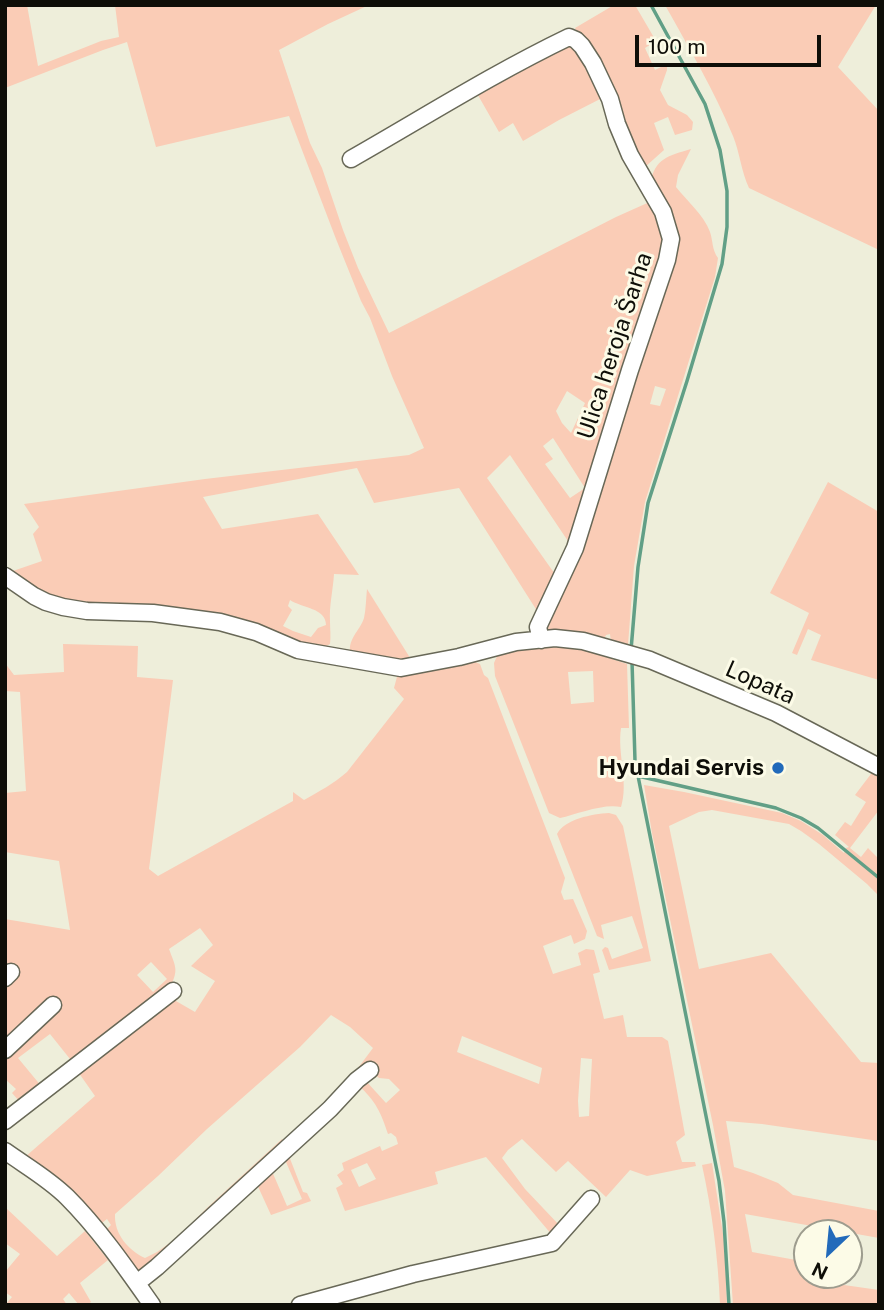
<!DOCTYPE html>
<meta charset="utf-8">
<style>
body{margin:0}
#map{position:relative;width:884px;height:1310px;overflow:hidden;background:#eeeeda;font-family:"Public Sans",sans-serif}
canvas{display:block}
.frame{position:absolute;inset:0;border:7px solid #0e0e08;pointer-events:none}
.north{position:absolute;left:793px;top:1219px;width:70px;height:70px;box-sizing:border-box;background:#fcfbe7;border:2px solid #9d9c8e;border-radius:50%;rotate:206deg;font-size:19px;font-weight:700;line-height:28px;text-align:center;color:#0e0e08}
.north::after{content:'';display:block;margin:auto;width:24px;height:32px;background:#226aba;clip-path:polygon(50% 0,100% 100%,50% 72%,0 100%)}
.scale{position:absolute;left:635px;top:35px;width:186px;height:32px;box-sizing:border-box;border:4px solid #0e0e08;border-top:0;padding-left:9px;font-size:21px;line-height:24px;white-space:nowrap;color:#0e0e08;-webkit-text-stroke:5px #fcfbe7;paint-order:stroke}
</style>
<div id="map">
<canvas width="884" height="1310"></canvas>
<div class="frame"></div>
<div class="north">N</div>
<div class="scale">100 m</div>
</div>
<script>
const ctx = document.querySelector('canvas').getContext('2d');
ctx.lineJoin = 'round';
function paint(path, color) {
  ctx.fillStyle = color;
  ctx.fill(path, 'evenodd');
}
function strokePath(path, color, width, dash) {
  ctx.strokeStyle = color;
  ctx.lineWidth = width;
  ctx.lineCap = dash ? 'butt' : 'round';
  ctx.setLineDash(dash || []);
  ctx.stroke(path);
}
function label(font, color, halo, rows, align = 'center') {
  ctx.font = font + ' "Public Sans",sans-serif';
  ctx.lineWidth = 6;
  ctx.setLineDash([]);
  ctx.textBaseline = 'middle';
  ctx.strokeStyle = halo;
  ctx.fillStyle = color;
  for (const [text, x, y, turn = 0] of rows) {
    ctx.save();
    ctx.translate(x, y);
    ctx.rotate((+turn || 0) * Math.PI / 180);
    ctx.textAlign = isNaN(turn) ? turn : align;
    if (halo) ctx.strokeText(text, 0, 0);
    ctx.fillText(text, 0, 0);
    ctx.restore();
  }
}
paint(new Path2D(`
 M5,5H27L38,66L101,41L119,37L115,5H369L328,24L279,50L310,143L322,168L343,230L358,268L389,333L616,217L654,200L667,243L572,547L510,455L487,478L557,577L539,614L459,488L374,503L357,468L203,497L222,529L318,514L359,575L334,574C333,590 329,606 330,621C330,629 331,636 330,644L323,648C276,638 231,617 184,609C140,600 94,612 50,598C38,594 22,580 10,572L42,561L33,534L39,527L24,504L205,479L409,455L424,448L392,376L370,318L361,301L336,239L289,116L156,147L127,42L103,50L5,88ZM567,391L585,403L571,433L562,423L556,411ZM553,438L585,488L570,498L545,464L553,459L543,446ZM290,600C302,608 326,608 326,625L318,628L311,637L293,631L283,626L292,610L288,606Z
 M614,5H635L656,41L645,48L655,70L667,64V70L660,90L668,105L687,115L693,122L692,130L675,135L668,117L654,123L664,150L645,167L575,28Z
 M665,5H876L838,67L879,111V250L749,188C741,171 740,153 733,136C714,90 689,48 665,5Z
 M570,42L606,96L559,120L523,141L513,123L499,132L475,90Z
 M691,149L678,175L676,187C687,201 704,215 710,232C713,241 712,250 718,258L715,277L645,502L634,566L628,645L611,642L610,634L606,635L603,641L548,632L544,630L670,259L650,184C655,158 668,156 691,149ZM655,386L666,389L660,406L650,404Z
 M828,482L879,512V680L811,660L821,635L808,629L797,655L792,653L809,613L770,593Z
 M367,589L412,661L351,655C346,640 360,631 364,618C366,609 366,598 367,589Z
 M63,644L138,646L137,677L173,680L149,869L158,876L293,801V792L304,800C320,791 333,784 347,772L404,699L394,688L398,673L470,660L480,664L484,675L488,678L565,878L561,892L564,900L573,899L587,931L585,939L574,944L571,935L543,946L553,974L581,965L578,953L586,949L594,950L600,972L593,974L604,1019L623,1015L627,1037H662L668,1041L685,1135L676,1142L682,1162H695L696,1166L647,1176L630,1170L606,1197L568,1161L556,1172L522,1139L508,1150L502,1158L525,1189L561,1227L552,1235L486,1157L435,1172L438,1184L345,1211L336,1188L343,1184L337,1175L344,1170L342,1163L380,1146L382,1151L398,1144L396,1137L391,1133L388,1134C381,1113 376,1101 358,1085L366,1081L386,1103L400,1090L389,1079L379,1078L374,1074L362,1073L358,1068L373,1048L350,1027L331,1015L300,1047L207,1129L158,1176L115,1214C114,1234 128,1250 145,1258L157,1252L178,1237L208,1207L282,1139L283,1142L138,1279L104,1232L111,1225L107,1219L98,1226L25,1157L95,1096L76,1069L169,997L195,1012L215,981L191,966L213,945L200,928L169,949C176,968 179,970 169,989L74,1064L50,1034L18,1058L42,1087L20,1102L12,1093L16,1089L5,1079V919L70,930L59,861L5,852V793L26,791L20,692L5,691V663L14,675L64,672ZM151,962L167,979L153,992L137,975ZM462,1036L542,1068L539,1084L457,1052ZM581,1058L592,1059L589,1116L579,1117L578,1101ZM367,1163L376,1179L359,1187L351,1170Z
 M539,644L567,646L602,653L606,657L627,664L629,728H621C617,754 629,782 621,807C604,803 577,814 560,818L549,813L495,676L494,663L498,654ZM593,671L594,702L571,704L568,672Z
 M874,770L879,772V810L850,848L861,857L868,848L879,859V896L867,884L819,844L801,831L789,824L712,810L699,812L669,826L699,969L771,953L861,1062L879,1063V1141L762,1124L726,1121L734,1167L753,1173L778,1183L793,1195L879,1211V1238L745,1214L752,1252L807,1262V1275H838L837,1284L879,1290V1305H733L725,1191L713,1125L652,833L644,785L684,792L782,813L801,821L823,835L844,853L846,848L849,847L835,835L845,822L851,826L866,802L855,795Z
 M609,813L616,815L623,826L651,961L609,970L602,950L605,947L608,948L612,959L643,948L632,916L601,925L604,939L597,936L557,834C565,819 592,814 609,813Z
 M287,1151L303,1192L307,1193L311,1201L271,1215L255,1180ZM286,1162L302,1199L287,1206L271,1169Z
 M712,1163L725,1247L727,1305H720C718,1257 712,1211 702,1165Z
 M5,1207L57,1256L85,1231L108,1260L80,1283L91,1302L87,1305H79L69,1293L63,1299L67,1305H5L12,1297L5,1292L7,1287L5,1285V1272L20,1254L5,1243Z`), '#faccb6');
strokePath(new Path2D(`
 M631,650L638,567L648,503L687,381L722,264L727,227V191L720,150L705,104L651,5
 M632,661L635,761L719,1181L724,1222L729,1305
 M638,776L776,808L801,818L818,828L879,878`), '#619f86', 3.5);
const minor = new Path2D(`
 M351,159C423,118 494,73 569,37L576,40L582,46L593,63L610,99L617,124L630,155L663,212L671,239L667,260L630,370L575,548L538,627L541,640
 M5,576L34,596L46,602L63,607L87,611L153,613L220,622L256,632L298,650L401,668L459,657L516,642L555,638L583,641L650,660L776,713L879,767
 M5,978L11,972
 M5,1050L53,1005
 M5,1121L173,991
 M5,1151C26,1166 49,1179 67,1197C99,1229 126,1268 152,1305
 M137,1283L157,1267L330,1109L357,1080L370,1070
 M300,1305L413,1274L552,1243L591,1199`);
strokePath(minor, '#686857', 19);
strokePath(minor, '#fff', 16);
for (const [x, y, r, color] of [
 [778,768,7,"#226aba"]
]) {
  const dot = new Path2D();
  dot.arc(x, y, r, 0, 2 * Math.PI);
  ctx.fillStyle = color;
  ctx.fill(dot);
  strokePath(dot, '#fcfbe7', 2.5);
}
label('23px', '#0e0e08', '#fcfbe7', [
 ["Ulica heroja Šarha",615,346,-72],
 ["Lopata",760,683,24]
]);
label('bold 23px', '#0e0e08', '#fcfbe7', [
 ["Hyundai Servis",764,768]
], 'right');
</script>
